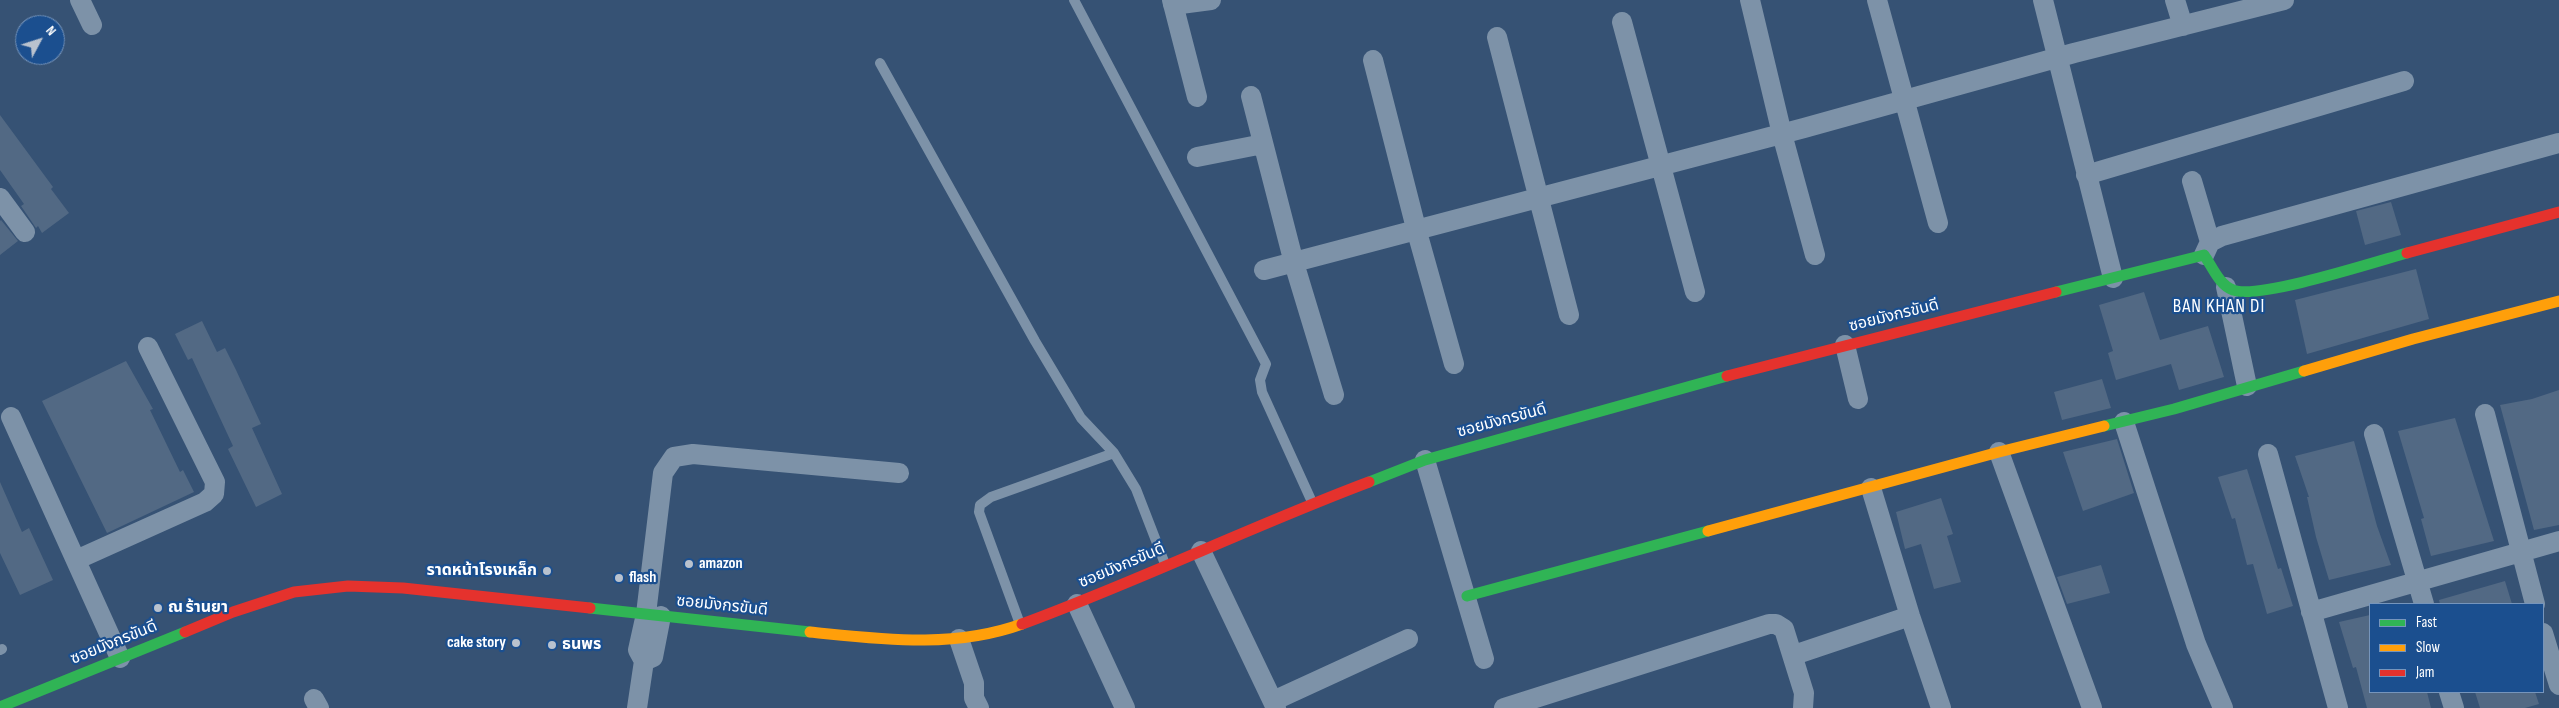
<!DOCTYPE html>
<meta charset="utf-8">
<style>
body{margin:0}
#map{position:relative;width:2559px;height:708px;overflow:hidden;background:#365274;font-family:"Sofia Sans Condensed",sans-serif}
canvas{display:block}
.legend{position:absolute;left:2369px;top:603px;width:175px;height:90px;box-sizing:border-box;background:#1b4f8f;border:1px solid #7695bc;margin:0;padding:6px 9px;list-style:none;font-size:15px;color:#fff}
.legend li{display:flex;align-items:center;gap:10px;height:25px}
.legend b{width:25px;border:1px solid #7695bc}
.north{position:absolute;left:15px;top:15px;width:50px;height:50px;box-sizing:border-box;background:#1b4f8f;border:1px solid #7695bc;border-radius:50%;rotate:50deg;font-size:14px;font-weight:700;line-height:20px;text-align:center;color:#fff}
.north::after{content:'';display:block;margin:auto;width:18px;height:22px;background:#b9c2ce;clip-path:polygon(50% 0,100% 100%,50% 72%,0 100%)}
</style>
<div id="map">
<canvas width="2559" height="708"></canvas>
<ul class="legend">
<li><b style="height:6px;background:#30b455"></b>Fast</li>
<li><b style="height:6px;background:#ff9f0a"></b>Slow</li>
<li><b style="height:6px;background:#e5322d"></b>Jam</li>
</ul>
<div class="north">N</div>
</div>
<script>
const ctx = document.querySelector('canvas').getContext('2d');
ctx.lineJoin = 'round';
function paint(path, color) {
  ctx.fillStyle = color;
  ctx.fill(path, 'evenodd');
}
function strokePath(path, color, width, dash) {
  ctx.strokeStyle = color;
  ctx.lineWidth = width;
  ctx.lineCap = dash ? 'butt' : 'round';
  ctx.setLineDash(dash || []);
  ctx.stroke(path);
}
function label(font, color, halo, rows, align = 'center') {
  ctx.font = font + ' "Sofia Sans Condensed","Noto Sans Thai",sans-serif';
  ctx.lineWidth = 4.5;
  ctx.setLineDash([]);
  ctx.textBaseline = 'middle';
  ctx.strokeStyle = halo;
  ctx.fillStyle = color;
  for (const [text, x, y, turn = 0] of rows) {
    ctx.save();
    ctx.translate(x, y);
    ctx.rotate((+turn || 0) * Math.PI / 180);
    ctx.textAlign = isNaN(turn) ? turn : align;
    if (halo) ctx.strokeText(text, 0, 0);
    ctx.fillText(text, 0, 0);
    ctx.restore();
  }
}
paint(new Path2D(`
 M0,115L53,187L51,189L69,213L42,233L38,226L36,228L21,206L24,204L0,170Z
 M2391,202L2401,235L2365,245L2356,211Z
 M1,220L18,241L0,255V221Z
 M2416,269L2429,319L2307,354L2295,300Z
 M2144,292L2160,340L2208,326L2224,377L2179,390L2171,364L2116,380L2108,353L2113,351L2099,305Z
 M202,321L217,352L225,348L236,370L261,424L252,428L282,494L256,507L228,449L233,446L192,358L188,360L175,334Z
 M126,361L153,409L150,410L180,472L183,470L194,492L107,533L42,401Z
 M2102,379L2111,408L2062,420L2054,392Z
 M2559,390V525L2534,530L2500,405L2532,399Z
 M2455,418L2494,541L2431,556L2421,519L2424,518L2398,431Z
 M2117,439L2134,493L2083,511L2063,452Z
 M2354,441L2377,526L2391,565L2329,580L2316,537L2307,497H2309L2295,456Z
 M2247,469L2278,569L2281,568L2293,606L2267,614L2253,564L2247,565L2235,518L2232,519L2218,477Z
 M0,482L22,532L29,528L53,580L20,595L0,553Z
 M1941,498L1953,534L1947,536L1961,582L1934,589L1921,544L1905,549L1896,512Z
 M2101,565L2110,593L2067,604L2057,577Z
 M2505,581L2512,604H2440L2439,600Z
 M2370,615V692H2427L2431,708H2367L2356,667L2353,668L2339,622Z
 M2475,692H2535L2539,704L2525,708H2480Z`), '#526984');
strokePath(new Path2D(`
 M1074,0L1266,364L1260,380L1262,392L1312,502
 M880,63L1035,341L1081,418L1114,453L1136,489L1165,564
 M1020,624L979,512L980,505L991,497L1114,453
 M0,650L2,649`), '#7d92a8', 10);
strokePath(new Path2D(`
 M80,0L92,25
 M1172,0L1197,97
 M1750,0L1782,134L1815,255
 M1877,0L1938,223
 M2043,0L2113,278
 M2175,0L2183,26
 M1173,5L1211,0
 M1622,22L1695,292
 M1497,37L1569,315
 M1373,60L1417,232L1454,364
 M1251,96L1294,263L1334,395
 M1197,157L1263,144
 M2086,175L2404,81
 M2192,181L2210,242
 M0,198L25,232
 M2204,255L2210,242L2222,236L2559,143
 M1264,270L1804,128L2074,53L2284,0
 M2226,287L2247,386
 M1845,345L1858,399
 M2485,414L2535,604
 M11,417L120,658
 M2124,422L2196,644L2223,708
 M2374,434L2424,604
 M1999,452L2092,708
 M2268,454L2338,708
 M1425,460L1484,659
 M1871,488L1910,616L1941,708
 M1201,551L1276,708
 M76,560L205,502L214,494L215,482L148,347
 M1077,604L1125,708
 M2311,612L2559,541
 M2543,633L2559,685
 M959,639L974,683V698L979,708
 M1794,655L1910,616
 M644,661L653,657L661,616
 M2449,692L2454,708
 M314,699L319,708
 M1273,701L1408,639
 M637,708L644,661L638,650L646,614L663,473L674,457L693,454L899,473
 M1504,708L1769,624H1776L1784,629L1804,693L1803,708`), '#7d92a8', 20);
strokePath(new Path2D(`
 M2056,292L2204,255C2212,266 2219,285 2233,290C2257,300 2375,262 2407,253
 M2104,426L2174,409L2304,371
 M1369,482L1425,460L1727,376
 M1467,596L1708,531
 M590,608L810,632
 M0,707L185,632`), '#30b455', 11);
strokePath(new Path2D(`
 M2304,371L2413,339L2559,301
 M1708,531L1999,452L2104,426
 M810,632C881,639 953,649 1022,624`), '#ff9f0a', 11);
strokePath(new Path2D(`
 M2407,253L2559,212
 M1727,376L2056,292
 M1022,624C1139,581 1252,526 1369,482
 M185,632L233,612L294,592L348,586L403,588L590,608`), '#e5322d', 11);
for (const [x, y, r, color] of [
 [689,564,5,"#b9c2ce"],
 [547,571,5,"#b9c2ce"],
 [619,578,5,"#b9c2ce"],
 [158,608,5,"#b9c2ce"],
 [516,643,5,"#b9c2ce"],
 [552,645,5,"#b9c2ce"]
]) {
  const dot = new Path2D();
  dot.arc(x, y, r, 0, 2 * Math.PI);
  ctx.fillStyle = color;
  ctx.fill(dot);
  strokePath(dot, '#1b4f8f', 2);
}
label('16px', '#fff', '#1b4f8f', [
 ["ซอยมังกรขันดี",1894,316,-14],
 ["ซอยมังกรขันดี",1502,421,-15],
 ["ซอยมังกรขันดี",1122,566,-23],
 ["ซอยมังกรขันดี",722,606,6],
 ["ซอยมังกรขันดี",114,643,-22]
]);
label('bold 16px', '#fff', '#1b4f8f', [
 ["amazon",699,564],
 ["ราดหน้าโรงเหล็ก",537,571,"right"],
 ["flash",629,578],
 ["ณ ร้านยา",168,608],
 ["cake story",506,643,"right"],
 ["ธนพร",562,645]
], 'left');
ctx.letterSpacing = '1px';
label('19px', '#fff', '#1b4f8f', [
 ["BAN KHAN DI",2219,307]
]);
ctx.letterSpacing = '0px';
</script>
